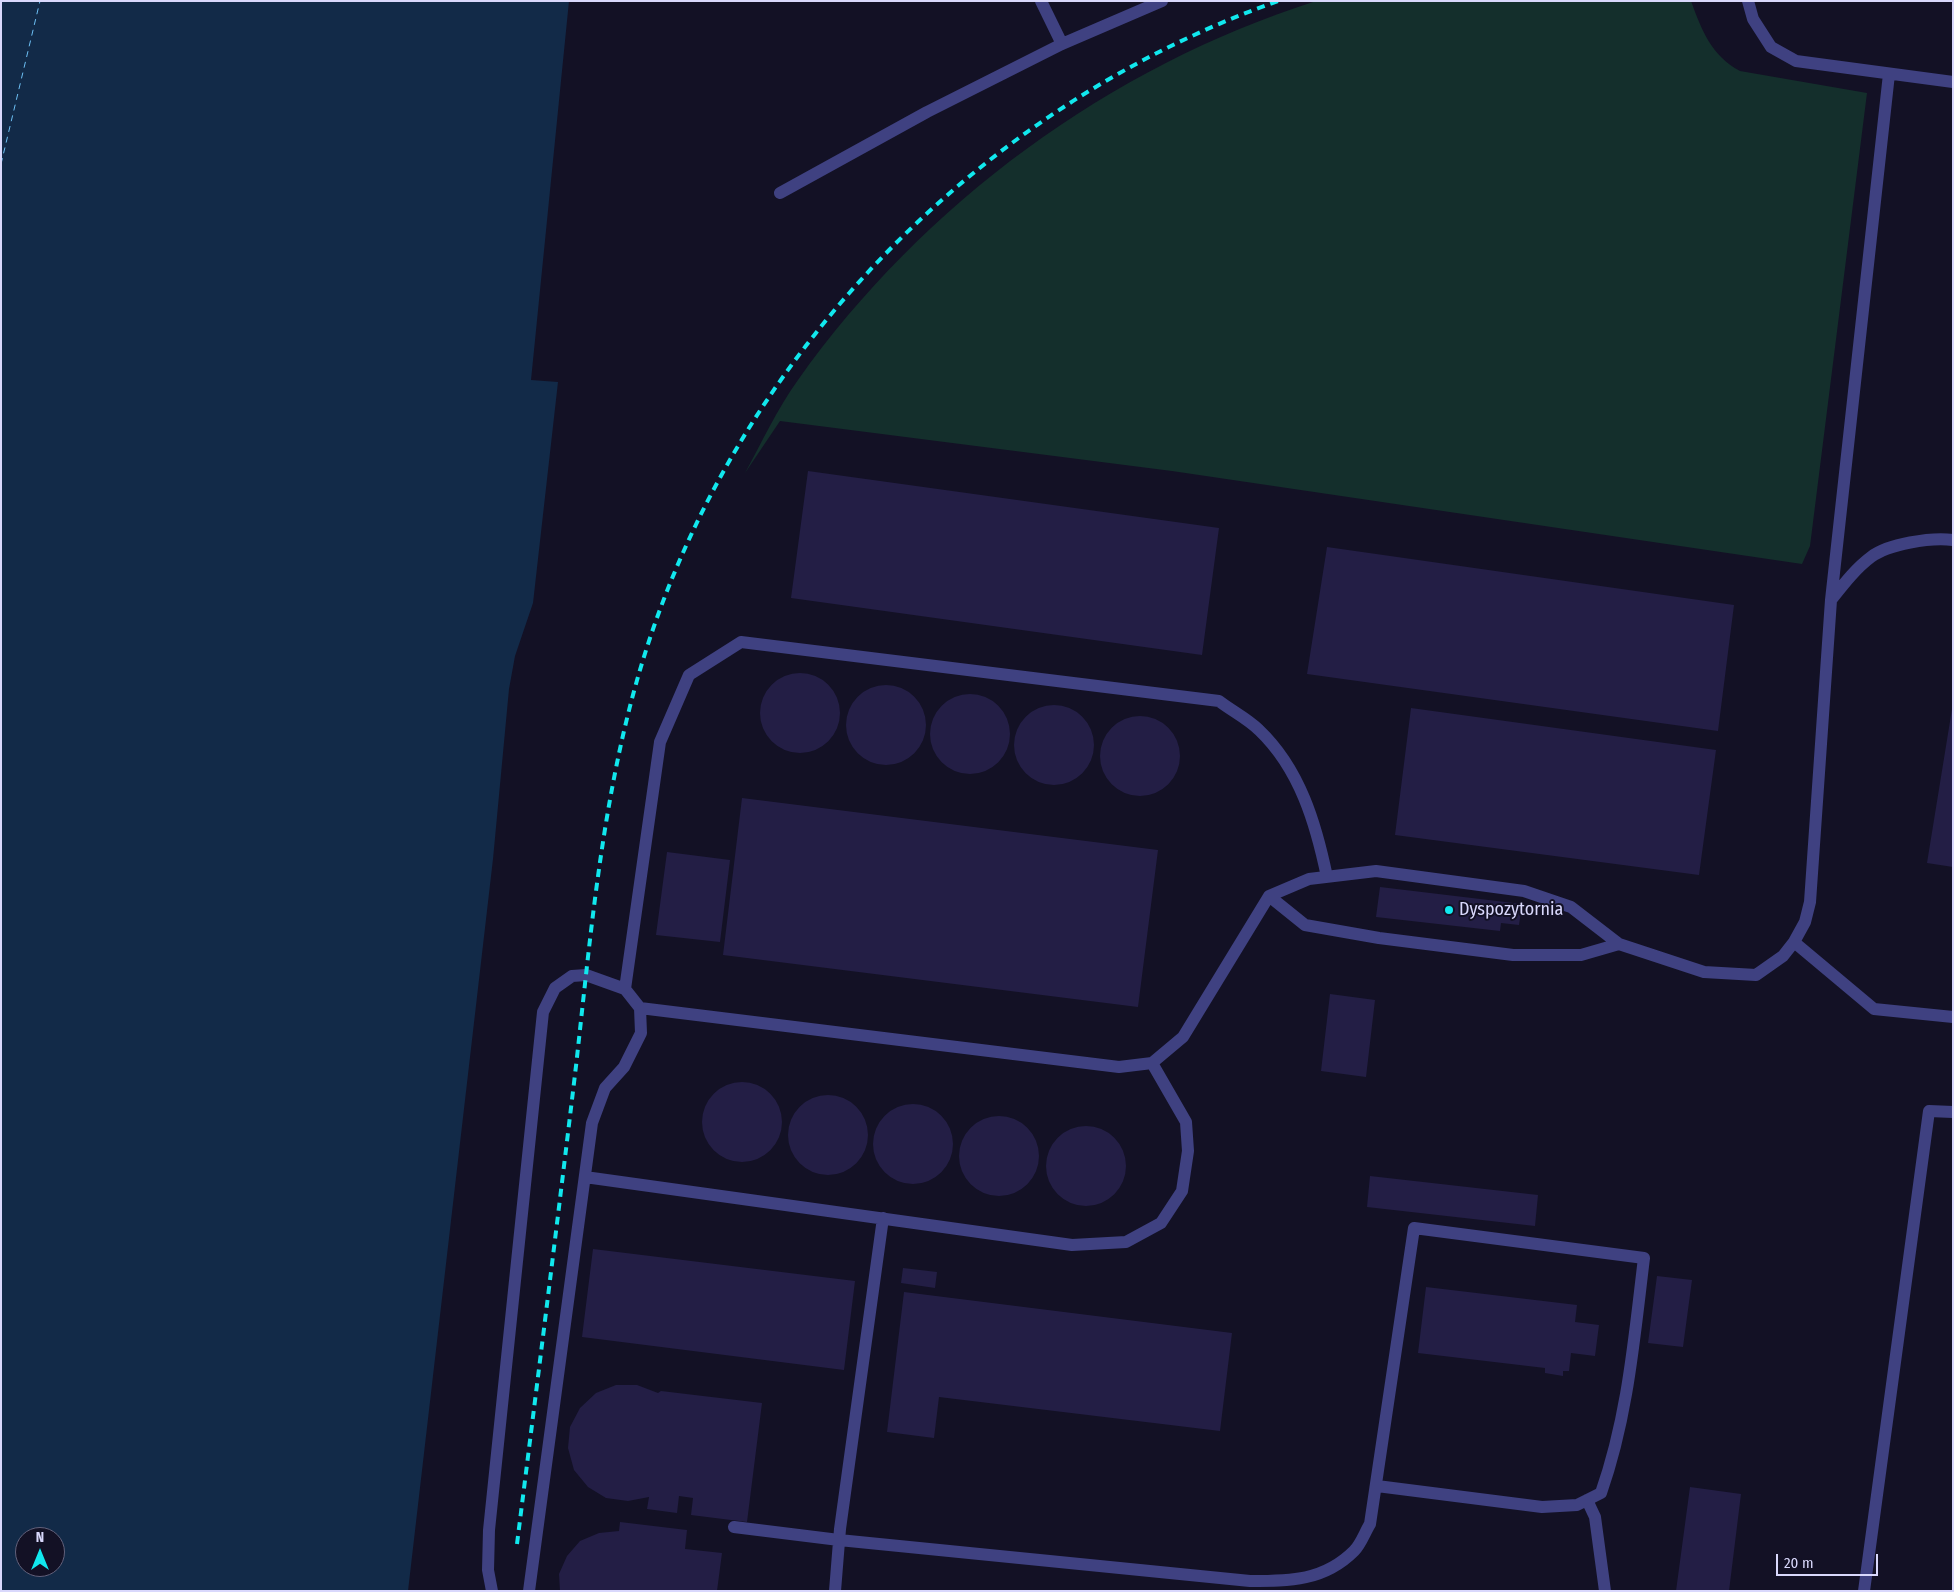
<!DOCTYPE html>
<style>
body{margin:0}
#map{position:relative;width:1954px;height:1592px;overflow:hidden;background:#131125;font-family:"Fira Sans Condensed",sans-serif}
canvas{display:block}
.frame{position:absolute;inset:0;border:2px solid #d9d8fc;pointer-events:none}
.north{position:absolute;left:15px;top:1527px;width:50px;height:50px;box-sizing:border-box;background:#131125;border:1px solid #62617b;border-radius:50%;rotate:0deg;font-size:14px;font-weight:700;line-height:20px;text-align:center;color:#d9d8fc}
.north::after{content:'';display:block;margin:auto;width:18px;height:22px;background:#11e8ee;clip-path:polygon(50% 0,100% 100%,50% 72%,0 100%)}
.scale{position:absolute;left:1776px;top:1554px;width:102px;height:22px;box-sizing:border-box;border:2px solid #d9d8fc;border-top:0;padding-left:6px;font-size:15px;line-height:18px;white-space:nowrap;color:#d9d8fc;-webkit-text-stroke:4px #131125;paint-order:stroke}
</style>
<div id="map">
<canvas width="1954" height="1592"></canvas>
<div class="frame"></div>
<div class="north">N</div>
<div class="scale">20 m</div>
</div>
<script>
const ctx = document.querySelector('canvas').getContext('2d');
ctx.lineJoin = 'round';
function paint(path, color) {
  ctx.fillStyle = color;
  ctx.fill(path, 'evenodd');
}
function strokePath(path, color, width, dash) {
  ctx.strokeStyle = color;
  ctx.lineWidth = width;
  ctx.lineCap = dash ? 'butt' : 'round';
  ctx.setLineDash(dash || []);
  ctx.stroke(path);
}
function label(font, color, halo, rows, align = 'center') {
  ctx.font = font + ' "Fira Sans Condensed",sans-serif';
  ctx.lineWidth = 4;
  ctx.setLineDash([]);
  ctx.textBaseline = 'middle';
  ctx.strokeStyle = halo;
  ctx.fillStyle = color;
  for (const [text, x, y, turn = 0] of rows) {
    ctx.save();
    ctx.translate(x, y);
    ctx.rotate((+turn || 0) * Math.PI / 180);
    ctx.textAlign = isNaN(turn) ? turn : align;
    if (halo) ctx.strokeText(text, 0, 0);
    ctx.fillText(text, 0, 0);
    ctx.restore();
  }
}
paint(new Path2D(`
 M1316,1H1691C1702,31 1711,55 1740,71L1867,93L1810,546L1802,564L1172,471L780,421L745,473C762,442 777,409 798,380C924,203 1109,67 1316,1Z`), '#142f2c');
paint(new Path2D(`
 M1,1H569L531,380L558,382L533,603L515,656L509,689L493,859L408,1591H1ZM25,1537H55V1567H25Z`), '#122a48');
strokePath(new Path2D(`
 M1,164L40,1`), '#6dc0f5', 1, [6, 5]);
paint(new Path2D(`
 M808,471L1219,528L1202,655L791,598Z
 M1327,547L1734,605L1718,731L1307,674Z
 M760 713a40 40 0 1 1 80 0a40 40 0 1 1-80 0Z
 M846 725a40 40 0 1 1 80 0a40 40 0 1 1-80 0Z
 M930 734a40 40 0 1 1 80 0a40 40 0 1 1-80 0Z
 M1014 745a40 40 0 1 1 80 0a40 40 0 1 1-80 0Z
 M1411,708L1716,750L1699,875L1395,835Z
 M1952,709H1953V867L1927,863Z
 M1100 756a40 40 0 1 1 80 0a40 40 0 1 1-80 0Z
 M742,798L1158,850L1138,1007L723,955Z
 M667,852L730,860L720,942L656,935Z
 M1380,887L1522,904L1519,925L1501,923L1500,931L1376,917Z
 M1330,994L1375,1000L1366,1077L1321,1071Z
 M702 1122a40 40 0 1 1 80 0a40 40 0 1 1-80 0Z
 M788 1135a40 40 0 1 1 80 0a40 40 0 1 1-80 0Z
 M873 1144a40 40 0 1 1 80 0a40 40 0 1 1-80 0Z
 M959 1156a40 40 0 1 1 80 0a40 40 0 1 1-80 0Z
 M1046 1166a40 40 0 1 1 80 0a40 40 0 1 1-80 0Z
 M1370,1176L1538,1195L1535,1226L1367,1207Z
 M593,1249L855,1281L844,1370L582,1337Z
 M903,1268L937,1272L935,1288L901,1283Z
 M1657,1276L1692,1280L1683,1347L1648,1343Z
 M1426,1287L1577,1305L1575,1322L1599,1325L1595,1356L1571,1353L1569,1371H1563V1376L1545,1373V1368L1418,1353Z
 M904,1292L1232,1333L1220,1431L939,1397L934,1438L887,1432Z
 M616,1385H637L658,1393L661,1391L762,1403L747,1522L691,1515L693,1498L679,1496L677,1513L647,1509L649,1497L628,1501L606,1498L588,1487L574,1470L568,1448L570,1427L580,1408L596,1393Z
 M1690,1487L1741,1494L1729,1591H1676Z
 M620,1522L687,1530L685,1549L722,1553L717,1591H560L559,1574L567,1556L580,1541L599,1533L619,1531Z`), '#231e45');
strokePath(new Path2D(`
 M1041,1L1062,44
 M1748,1L1753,19L1771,47L1796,61L1953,82
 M780,193L927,112L1062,44L1162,1
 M1831,600L1889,74
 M1269,896L1305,925L1379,938L1513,955H1581L1619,944
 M1794,942L1874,1009L1953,1017
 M625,989L660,742L689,675L741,642L1219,701C1232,711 1248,719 1259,730C1300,769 1316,824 1327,877
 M640,1008L1119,1067L1152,1063L1183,1037L1269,896L1309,879L1376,871L1524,891L1571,907L1619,944L1704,972L1756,975L1783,956L1794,942L1805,922L1810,902L1831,600C1843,585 1855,569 1871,557C1888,544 1931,537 1953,540
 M585,1177L1072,1245L1126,1242L1161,1223L1182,1191L1188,1151L1186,1122L1152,1063
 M1587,1500L1595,1517L1605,1591
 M734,1527L839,1540L1250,1581C1290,1581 1324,1581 1354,1551C1361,1544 1365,1532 1370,1524L1414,1228L1644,1258C1634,1339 1628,1416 1601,1493L1577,1505L1542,1507L1377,1486
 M492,1591L488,1570L489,1530L543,1012L555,988L572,976L586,975L625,989L640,1008L641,1033L624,1067L605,1088L592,1123L529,1591
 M835,1591L840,1529L883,1218
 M1864,1591L1929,1111L1953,1112`), '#3f4181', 12);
strokePath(new Path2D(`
 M517,1544C537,1385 557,1226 576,1066C592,923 604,776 650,638C748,344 986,104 1278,1`), '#11e8ee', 4, [8, 6]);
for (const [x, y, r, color] of [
 [1449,910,5,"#11e8ee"]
]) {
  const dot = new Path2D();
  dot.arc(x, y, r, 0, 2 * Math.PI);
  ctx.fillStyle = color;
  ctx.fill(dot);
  strokePath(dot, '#131125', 2);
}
label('18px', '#d9d8fc', '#131125', [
 ["Dyspozytornia",1459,910]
], 'left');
</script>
